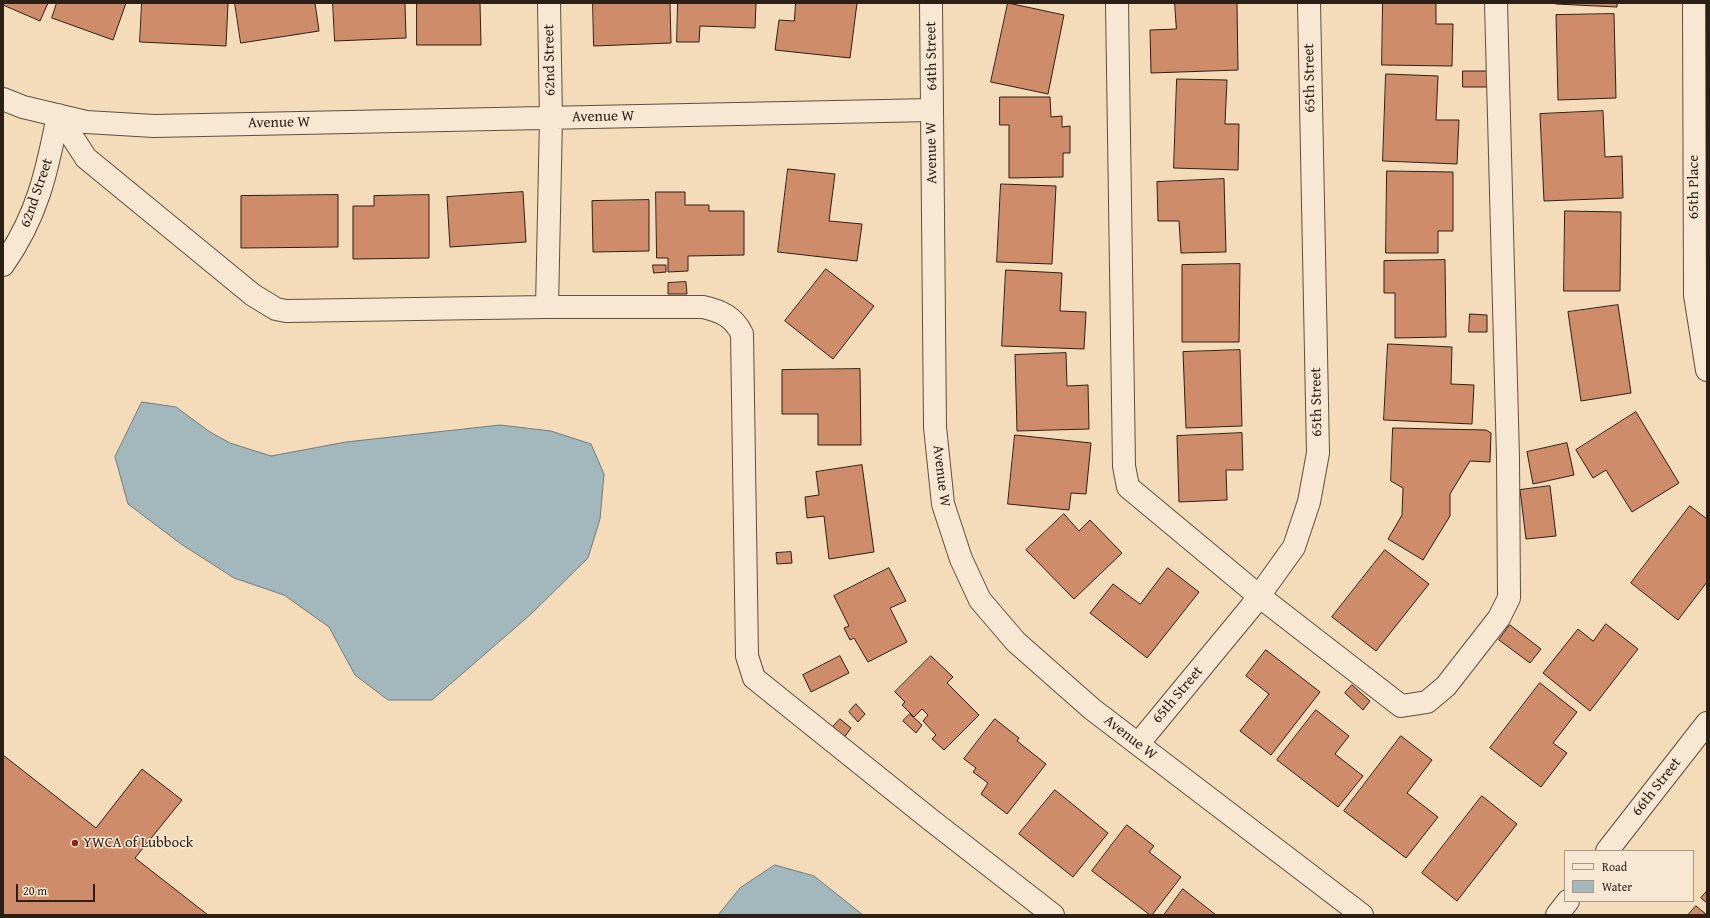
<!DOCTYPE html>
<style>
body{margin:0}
#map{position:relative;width:1710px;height:918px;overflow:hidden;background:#f4dcbb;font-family:"Gentium Book Plus",serif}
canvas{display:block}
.frame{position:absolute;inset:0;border:4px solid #2c1f16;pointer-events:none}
.legend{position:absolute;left:1564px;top:850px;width:130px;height:52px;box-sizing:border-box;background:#f8e8d3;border:1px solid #a69887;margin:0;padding:5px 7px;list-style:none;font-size:12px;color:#2c1f16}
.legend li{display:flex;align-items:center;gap:8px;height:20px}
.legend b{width:20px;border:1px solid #a69887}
.scale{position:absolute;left:16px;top:884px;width:79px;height:18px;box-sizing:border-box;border:2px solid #2c1f16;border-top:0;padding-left:5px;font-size:12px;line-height:14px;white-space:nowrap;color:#2c1f16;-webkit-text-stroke:3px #f8e8d3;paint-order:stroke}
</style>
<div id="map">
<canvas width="1710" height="918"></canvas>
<div class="frame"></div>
<ul class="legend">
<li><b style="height:5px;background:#f8e8d3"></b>Road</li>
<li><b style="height:11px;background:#a2b8bc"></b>Water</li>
</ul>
<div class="scale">20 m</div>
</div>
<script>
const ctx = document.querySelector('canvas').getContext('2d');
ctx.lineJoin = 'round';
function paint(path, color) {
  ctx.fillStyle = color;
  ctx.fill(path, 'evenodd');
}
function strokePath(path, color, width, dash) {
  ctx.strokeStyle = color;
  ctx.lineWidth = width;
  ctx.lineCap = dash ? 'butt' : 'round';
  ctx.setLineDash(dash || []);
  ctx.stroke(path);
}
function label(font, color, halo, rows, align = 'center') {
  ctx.font = font + ' "Gentium Book Plus",serif';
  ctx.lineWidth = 3;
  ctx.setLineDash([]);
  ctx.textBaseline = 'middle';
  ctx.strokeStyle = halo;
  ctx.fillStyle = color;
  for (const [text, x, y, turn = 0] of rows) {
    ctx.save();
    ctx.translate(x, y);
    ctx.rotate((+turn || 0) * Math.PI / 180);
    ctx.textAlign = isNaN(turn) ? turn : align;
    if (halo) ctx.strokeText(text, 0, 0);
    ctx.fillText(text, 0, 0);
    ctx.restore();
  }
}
const water = new Path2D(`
 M142,402L176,407L210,432L230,443L271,456L346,442L500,425L551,431L591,444L604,474L600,519L588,558L531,614L432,700H388L355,675L329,627L284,595L234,578L181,544L128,504L115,457Z
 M775,865L814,876L863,915H718L740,888Z`);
paint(water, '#a2b8bc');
strokePath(water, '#737b7a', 1);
const building = new Path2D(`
 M3,3H48L40,21L3,5Z
 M57,3H126L113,40L52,18Z
 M142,3H228L226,46L140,42Z
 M235,3H315L319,31L241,43Z
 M333,3H405L406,38L335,41Z
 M417,3H480L481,45H417Z
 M593,3H670L671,43L594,46Z
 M678,3H756L755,28L700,26L699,42H677Z
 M796,3H857L850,58L775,50L779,20L794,21Z
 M1008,3L1064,15L1048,94L991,82Z
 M1175,3H1237L1238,70L1151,73L1150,30L1176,29Z
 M1383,3H1436V24H1453L1452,66L1382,65Z
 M1556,3H1617V7L1556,4Z
 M1614,14L1616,98L1558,100L1556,15Z
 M1463,71H1489V87H1463Z
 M1386,74L1438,76L1436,120H1459L1457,164L1383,161Z
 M1177,79L1227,80L1225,124H1239L1238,170L1174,168Z
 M1000,97H1050L1051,117L1062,116V127L1070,126V153H1063V177L1009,178V125H1000Z
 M1603,111L1605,157L1622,156L1623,198L1544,201L1540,114Z
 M788,169L835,174L829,221L862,224L857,261L778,252Z
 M1387,171L1453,172V231H1438V253H1386Z
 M1224,179L1226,252L1181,253L1179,221H1158L1157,182Z
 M1001,184L1056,186L1052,264L997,262Z
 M523,192L526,242L450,247L447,197Z
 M656,192H685V205H709V211H744V255L688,256V271L668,272V258H657Z
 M338,195V247L241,248V196Z
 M429,195V258L353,259V206H374V196Z
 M649,200V251L593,252L592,201Z
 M1565,211L1621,212L1620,291H1564Z
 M1445,260L1446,337L1395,338V293H1384V261Z
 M1240,264L1239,342H1182V265Z
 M653,265H666V272L654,273Z
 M826,269L874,306L833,359L785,321Z
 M1006,270L1062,273L1060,311L1086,312L1084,349L1002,346Z
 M686,282L687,294H668V283Z
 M1618,305L1631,393L1581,401L1568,312Z
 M1470,314L1487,315V332H1469Z
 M1388,344L1452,347L1451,384L1474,385L1472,424L1384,420Z
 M1240,350L1242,426L1186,428L1183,352Z
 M1066,353L1067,386L1088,385L1089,429L1017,431L1015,355Z
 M860,369L861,445H818V414H782V370Z
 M1636,412L1679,483L1632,512L1606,470L1593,478L1576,450Z
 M1393,428L1486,430L1491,433L1490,462L1470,461L1450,494V516L1423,560L1388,539L1402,515L1403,488L1391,481Z
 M1242,433L1243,470H1226L1227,500L1179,502L1177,436Z
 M1015,435L1091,443L1086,494L1071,493L1069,510L1008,504Z
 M1567,443L1574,475L1533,484L1527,452Z
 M862,465L874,552L829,559L824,516L807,518L805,497L819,495L816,472Z
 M1550,486L1556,536L1526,539L1520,490Z
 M1690,506L1707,519V582L1678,620L1631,583Z
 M1064,514L1079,531L1090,520L1122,553L1074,599L1026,550Z
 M1385,550L1429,584L1376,651L1332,617Z
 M791,552L792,563L777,564L776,553Z
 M889,568L906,601L890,608L907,642L868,662L854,638L850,640L844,628L849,626L834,596Z
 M1168,568L1199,592L1147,658L1090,613L1113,584L1140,604Z
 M1606,624L1638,649L1590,711L1543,673L1578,629L1593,641Z
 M1510,625L1541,649L1530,663L1499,640Z
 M1266,650L1320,692L1271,755L1240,731L1269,694L1246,676Z
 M840,656L849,673L811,692L803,675Z
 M931,656L953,677L947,683L979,715L944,750L932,739L936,735L923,721L928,715L922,709L914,717L902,705L905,702L895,692Z
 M1540,683L1577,712L1553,743L1567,753L1541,787L1490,748Z
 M1352,685L1370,701L1363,710L1345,693Z
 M856,704L865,714L858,722L849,712Z
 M1316,710L1349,736L1335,754L1363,776L1338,807L1277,760Z
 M910,714L922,725L916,733L903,721Z
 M840,719L851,728L843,739L831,729Z
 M995,719L1019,738L1017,741L1046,764L1007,814L981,794L988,783L973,772L976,768L964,759Z
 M1401,736L1432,760L1407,793L1438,817L1406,858L1344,811Z
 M3,755L96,828L142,769L182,800L135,858L208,915H3Z
 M1055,790L1108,833L1073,877L1019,834Z
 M1482,796L1517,824L1457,901L1422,873Z
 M1127,825L1154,846L1149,852L1181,877L1152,915H1150L1092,871Z
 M1183,889L1216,915H1164Z
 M1707,891V903L1701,898Z
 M1696,906L1707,915H1688Z`);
paint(building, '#ce8c6a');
strokePath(building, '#2c1f16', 1);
const minor = new Path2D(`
 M931,3L935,427L943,504L961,559L980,600L1016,642L1092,709L1362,915
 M1117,3L1124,466L1128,487L1259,596L1401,706L1427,702L1446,686L1499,618L1509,598L1508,458L1496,3
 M1694,3L1695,295L1707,370
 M3,99L23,107L86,122L154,126L932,110
 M58,115L86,158L253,295L276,309L286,311L547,307H703C721,311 734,317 742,334L747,656L754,678L931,820L1053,915
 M3,265C37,217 47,172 58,115
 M547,307L551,118L549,3
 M1138,744L1251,607L1294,547L1309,502L1318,453L1309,3
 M1607,851L1707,723
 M1557,915L1568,901`);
strokePath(minor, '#5e4e3f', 24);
strokePath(minor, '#f8e8d3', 22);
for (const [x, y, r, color] of [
 [75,843,4,"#8f2418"]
]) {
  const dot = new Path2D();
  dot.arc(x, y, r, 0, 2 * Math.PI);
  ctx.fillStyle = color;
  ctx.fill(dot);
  strokePath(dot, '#f8e8d3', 1.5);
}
label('15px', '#2c1f16', '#f8e8d3', [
 ["64th Street",932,56,-91],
 ["62nd Street",550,60,-91],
 ["65th Street",1310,78,-91],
 ["Avenue W",603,117,-1],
 ["Avenue W",279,123,-1],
 ["Avenue W",932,153,-91],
 ["65th Place",1694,187,-90],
 ["62nd Street",37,193,-71],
 ["65th Street",1317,402,-91],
 ["Avenue W",941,476,83],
 ["65th Street",1178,695,-50],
 ["Avenue W",1130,738,38],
 ["66th Street",1657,787,-52]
]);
label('15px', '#2c1f16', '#f8e8d3', [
 ["YWCA of Lubbock",83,843]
], 'left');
</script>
